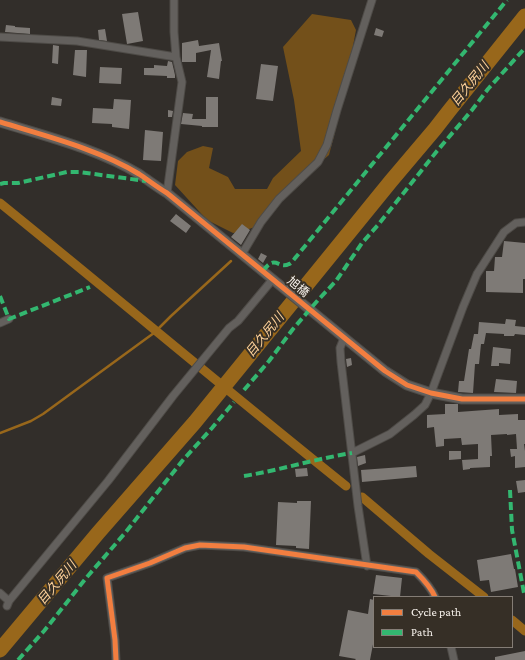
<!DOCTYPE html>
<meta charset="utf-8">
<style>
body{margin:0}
#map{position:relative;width:525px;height:660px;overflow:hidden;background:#322e2a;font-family:"Crimson Pro",serif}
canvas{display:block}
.legend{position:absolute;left:373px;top:596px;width:140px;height:52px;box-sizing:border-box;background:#362f26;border:1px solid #847d76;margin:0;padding:5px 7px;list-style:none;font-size:12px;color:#f8f3ed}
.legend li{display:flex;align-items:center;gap:8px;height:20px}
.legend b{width:20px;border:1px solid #847d76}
</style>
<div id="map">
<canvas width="525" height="660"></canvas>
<ul class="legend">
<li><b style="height:5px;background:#f27e40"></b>Cycle path</li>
<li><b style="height:5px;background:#33b770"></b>Path</li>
</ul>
</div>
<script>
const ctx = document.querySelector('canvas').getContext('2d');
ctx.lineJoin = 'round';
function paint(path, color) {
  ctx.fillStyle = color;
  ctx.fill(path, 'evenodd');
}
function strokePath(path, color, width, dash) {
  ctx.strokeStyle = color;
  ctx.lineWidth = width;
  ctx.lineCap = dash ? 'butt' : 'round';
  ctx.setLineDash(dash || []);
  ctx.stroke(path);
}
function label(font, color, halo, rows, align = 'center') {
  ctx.font = font + ' "Crimson Pro","Noto Sans JP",serif';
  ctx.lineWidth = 4;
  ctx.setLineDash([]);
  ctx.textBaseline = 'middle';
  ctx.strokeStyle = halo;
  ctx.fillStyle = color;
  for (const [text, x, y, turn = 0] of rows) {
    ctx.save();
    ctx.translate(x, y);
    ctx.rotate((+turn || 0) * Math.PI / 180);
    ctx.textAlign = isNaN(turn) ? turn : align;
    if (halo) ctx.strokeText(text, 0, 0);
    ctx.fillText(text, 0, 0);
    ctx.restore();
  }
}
paint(new Path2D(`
 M312,14L351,20L356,30L342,105L329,155L290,189L255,227L240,232L233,233L207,220L175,185L178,161L187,152L203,146L213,148L209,168L228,177L235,189H267L273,178L301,151L294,100L283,47Z`), '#73501a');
strokePath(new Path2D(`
 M0,433L31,421L43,414L147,338L154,333L171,316L231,261`), '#98671b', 2.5);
strokePath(new Path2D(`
 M0,203C116,297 230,393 346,486
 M362,497L429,554L484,597
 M512,620L525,631`), '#98671b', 9);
strokePath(new Path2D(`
 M0,650L98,533L195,422L391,181L435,129L449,111L525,16`), '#98671b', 15);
paint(new Path2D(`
 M138,12L143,41L127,44L122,14Z
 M6,25L15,26V27L30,28V34L5,32Z
 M376,28L384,31L382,37L374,35Z
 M105,29L107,41L99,40L98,30Z
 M198,40L199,46L219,43L222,61H221L219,79L207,77L211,50L196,53V62H182V43Z
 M53,45L59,46L58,64L52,63Z
 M75,50H87L86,77L73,75Z
 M168,61L172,62L175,75V78H167V76L144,75V68H154V65L167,66Z
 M261,64L278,66L273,101L256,99Z
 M100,67L122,68L121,84L99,83Z
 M52,97L62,99L61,106L51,105Z
 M206,97H218V127H202V126L181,124L183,113L193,114L192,119H206Z
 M114,99L131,100L129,129L112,127V124L92,123L93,108L113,109Z
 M168,110L173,111L172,117H168Z
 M145,130L163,132L161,161L143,160Z
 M176,214L191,226L186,233L170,221Z
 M242,224L250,230L241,245L231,237Z
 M504,241L525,243V279H523V293L486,292V271H494L495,257H502Z
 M261,253L267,256L263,263L258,259Z
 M506,319L516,320L515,326L525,327V335L515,334L514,336H504V334L486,333L484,344H481L479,364H475L473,393L458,392L459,381H464L469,349H471L474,334H478L479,322L505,324Z
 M493,347L511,349L510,364L499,363V366H491Z
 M351,358L352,365L347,367L346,359Z
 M496,379L517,381L516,393L494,392Z
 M445,404H458V412L499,409V415L518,414V420H525V444H524L525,451V467L515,468V456L511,457L510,449H517L516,434L507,435V434L491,435L492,456H490V467L470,468V469L463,470L462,460L478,459V444L462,445L461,438L444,439V446L436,447L434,427L427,428V415L445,414Z
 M449,451H461V459L449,460Z
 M365,455L366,463L358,466L357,457Z
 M416,466L417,477L362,482L361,470Z
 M307,468L308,476L296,477L295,469Z
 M525,480V492L518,493L516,481Z
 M297,501H311L309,549L296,548V546L276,545L278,502L297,503Z
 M511,554L514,569H515L518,587L491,592L489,580L480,581L477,560Z
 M376,575L402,578L400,597L373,594Z
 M370,599L374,600V639L370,660H355L356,659L339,656L348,610L368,614Z
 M525,651V660H495V657Z`), '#7e7a76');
const minor = new Path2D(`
 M0,37L77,41L176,57
 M167,193L182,82L176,57L174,32V0
 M242,254L261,222L279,199L318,162L327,145L337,110L372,0
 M0,323L9,319
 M344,338L340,348L341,362L358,506L367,566
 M352,453L390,434L414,415L425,405L431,393L463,307L477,274L504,232L516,223L525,222
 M0,593L9,601
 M7,606L9,601L108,481L173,396L229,328L238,321L273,279
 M451,647L454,660
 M116,660L115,640L107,578L150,563L185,548L200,545L244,547L416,572C423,579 431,587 435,597`);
const tertiary = new Path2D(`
 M0,122C45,136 98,149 139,174C148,180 157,187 167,193L385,371L407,385L431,393L462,399H525`);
strokePath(minor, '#4e4b47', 9);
strokePath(tertiary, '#4e4b47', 11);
strokePath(minor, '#63605d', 7);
strokePath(tertiary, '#63605d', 9);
strokePath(new Path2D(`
 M0,184L4,183H18L67,172H79L146,181
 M263,271C276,253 278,270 289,264C292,263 294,259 296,257L507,0
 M0,296L9,319L90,287
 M244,390L269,361L293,329L318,300L336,281L362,243L378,225L437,151L472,110L488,89L525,48
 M244,476C280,470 315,459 352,453
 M510,490L512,530L524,593
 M18,660L44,631L87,577L125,533L183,460L212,428L234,402`), '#33b770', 4, [8, 4]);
strokePath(new Path2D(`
 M0,122C45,136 98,149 139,174C148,180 157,187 167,193L385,371L407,385L431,393L462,399H525
 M116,660L115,640L107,578L150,563L185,548L200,545L244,547L416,572C423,579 431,587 435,597`), '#f27e40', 5);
label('12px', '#f8f3ed', '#362f26', [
 ["旭橋",298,287,40]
]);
label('italic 13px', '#fdd19a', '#362f26', [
 ["目久尻川",470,84,-51],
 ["目久尻川",265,335,-51],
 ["目久尻川",57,583,-50]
]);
</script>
